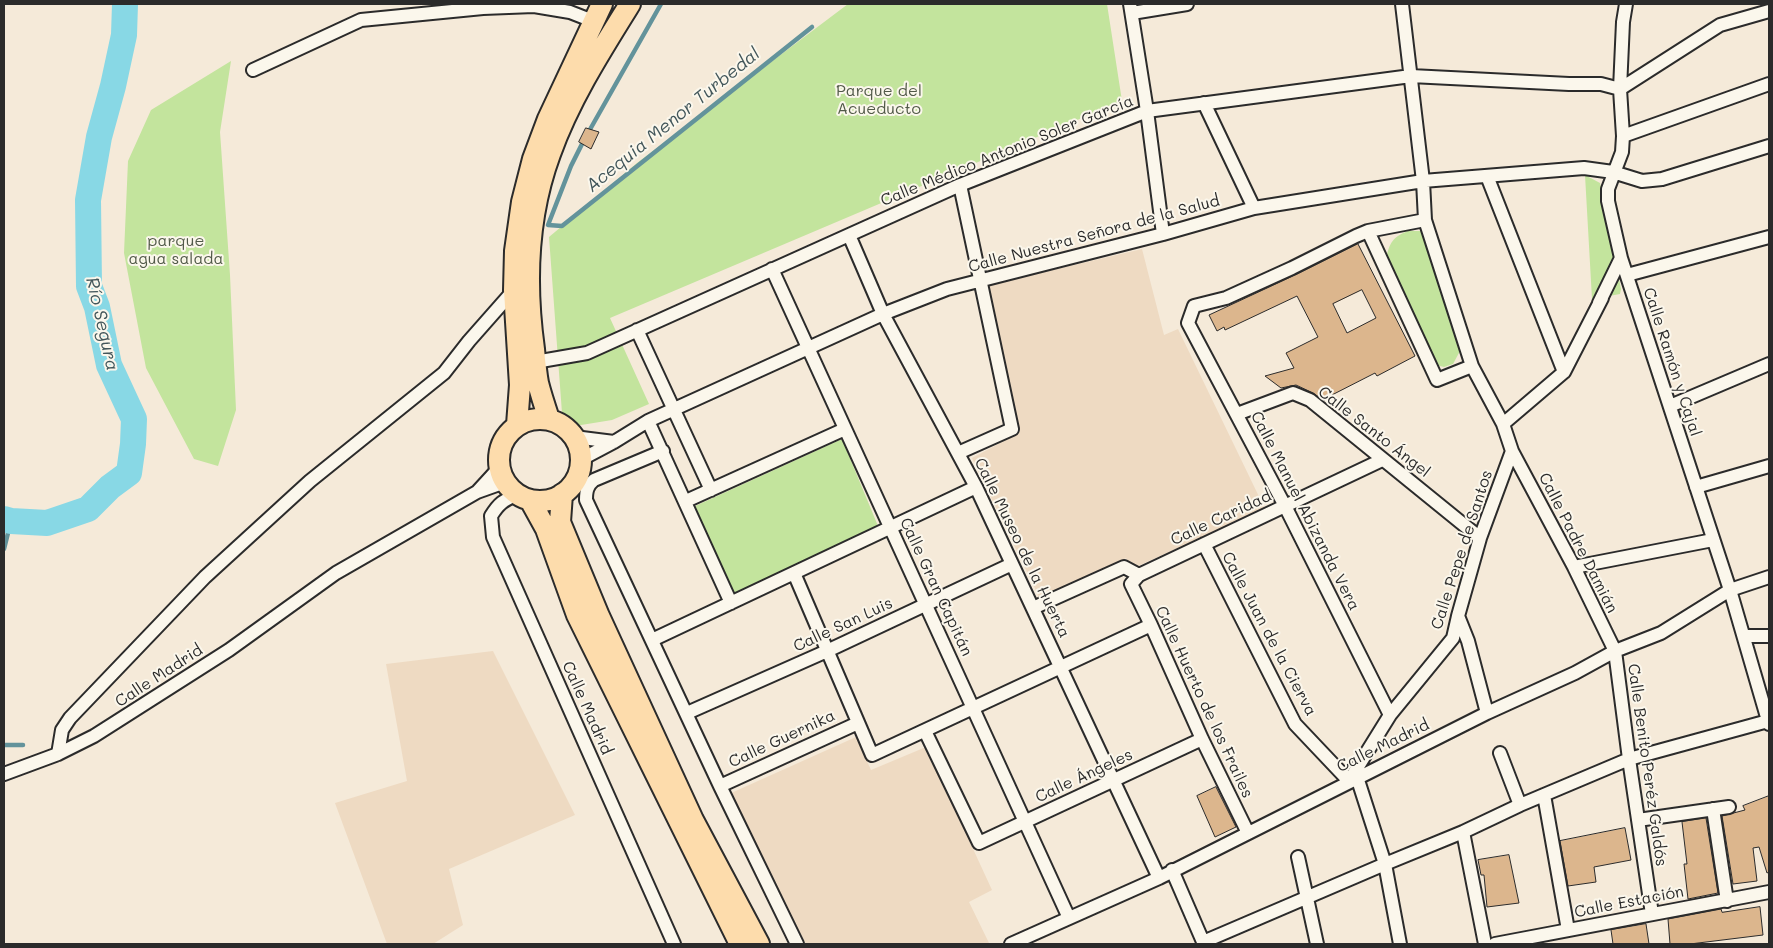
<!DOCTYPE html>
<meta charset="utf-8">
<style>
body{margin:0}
#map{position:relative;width:1773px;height:948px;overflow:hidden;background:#f5ead9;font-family:Mali,sans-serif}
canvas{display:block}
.frame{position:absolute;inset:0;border:5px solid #2b2b2b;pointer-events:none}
</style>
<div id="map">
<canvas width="1773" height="948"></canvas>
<div class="frame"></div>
</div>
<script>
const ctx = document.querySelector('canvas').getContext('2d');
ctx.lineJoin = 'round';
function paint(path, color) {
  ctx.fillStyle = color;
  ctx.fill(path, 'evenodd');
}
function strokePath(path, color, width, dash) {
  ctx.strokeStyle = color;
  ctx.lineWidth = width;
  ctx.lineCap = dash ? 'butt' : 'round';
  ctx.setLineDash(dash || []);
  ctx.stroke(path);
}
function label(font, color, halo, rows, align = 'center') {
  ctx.font = font + ' Mali,sans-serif';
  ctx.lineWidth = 4;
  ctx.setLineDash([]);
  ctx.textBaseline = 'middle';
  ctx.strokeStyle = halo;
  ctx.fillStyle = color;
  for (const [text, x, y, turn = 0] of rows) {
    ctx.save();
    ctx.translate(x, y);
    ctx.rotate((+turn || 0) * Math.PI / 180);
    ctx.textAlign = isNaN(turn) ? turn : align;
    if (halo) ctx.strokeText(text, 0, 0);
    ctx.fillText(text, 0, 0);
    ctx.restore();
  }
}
paint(new Path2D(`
 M1142,249L1164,335L1178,329L1265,509L1131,569L1126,558L1040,599L972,458L1017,434L989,285Z
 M493,651L575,815L449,869L463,925L433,944H387L335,803L407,781L386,664Z
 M856,737L871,770L926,747L992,890L969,902L989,943L985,944H806L729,794Z`), '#eedac2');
paint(new Path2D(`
 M848,4H1107L1122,101L610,318L649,404L612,420L575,426L562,413L549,237L637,163Z
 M231,61L220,132L230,275L236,410L218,466L194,459L146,368L124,253L128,161L151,110Z
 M1585,175L1600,183L1621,289L1620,294L1592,299Z
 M1408,231H1421L1426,234L1460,351L1453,364L1444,367L1436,365L1386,258C1390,243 1392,237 1408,231Z
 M842,439L878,526L731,595L693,507Z`), '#c3e49d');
strokePath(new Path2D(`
 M588,133L661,4
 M584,140L571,166L548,225L562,226L812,27
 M4,549L11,521
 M4,745H23`), '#63939b', 4.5);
strokePath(new Path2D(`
 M4,519L11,521L47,523L88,509L110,487L129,473L133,444L134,419L109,365L97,307L89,286L88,200L99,137L113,86L124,35L125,4`), '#88d8e5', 26);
const building = new Path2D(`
 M586,128L599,132L591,149L579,142Z
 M1358,244L1415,356L1377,376L1375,373L1326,398L1324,401L1313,393L1296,385L1281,388L1265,376L1294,368L1286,353L1318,337L1297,296L1225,330L1224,327L1217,331L1209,315L1295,275ZM1362,290L1376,318L1347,333L1333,304Z
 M1216,787L1236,827L1215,837L1197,796Z
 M1769,796V872L1767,873L1759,847L1753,848L1757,881L1733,884L1722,816L1745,810L1743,806Z
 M1706,818L1718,893L1688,899L1684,864H1687L1682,822Z
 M1625,828L1631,860L1594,867L1596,882L1568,886L1560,841Z
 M1509,855L1519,903L1487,907L1484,875H1481L1478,860Z
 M1760,907L1763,935L1690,944H1670L1668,919L1721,909L1722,912Z
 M1646,924L1649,944H1613L1611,930Z`);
paint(building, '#dcb68d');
strokePath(building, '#2b2b2b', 1);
const street = new Path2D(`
 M1130,4L1147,111L1163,234
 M1626,4L1623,22L1620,89L1623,136L1622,152L1608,189V201L1621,258L1730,590L1769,724
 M1132,13L1187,4
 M253,70L361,20L483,8L534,6L570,12L593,21
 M1204,103L1254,208
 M1623,136L1769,84
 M1487,176L1564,372
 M1368,231L1437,380L1472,366L1425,220L1423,181L1402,4
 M849,235L883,314L976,487L1159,878
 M772,269L1069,918
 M1627,275L1769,237
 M1599,303L1621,258
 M637,330L711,490
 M535,362L587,353L960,185L1147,111L1411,76L1569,84H1601L1620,89L1720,25L1769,11
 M1670,406L1769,364
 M1237,414L1293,393L1310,400L1480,538
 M648,421L731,603
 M1503,424L1564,372L1602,298
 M574,437L614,442
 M663,451L594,480C587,486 586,491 586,500L720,786L797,944
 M1512,451L1574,567L1615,651L1629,759L1652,914
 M958,453L1012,429L960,185
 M580,460L614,442L648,421L883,314L947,289L1163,234L1254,208L1423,181L1584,168L1613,172L1642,181L1662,179L1769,146
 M1696,487L1769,466
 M477,492L499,468
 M517,494C503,501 499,503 491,516L493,537L674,944
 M686,501L845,429
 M1204,544L1295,724L1349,781L1390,715L1453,638L1458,616L1480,538L1512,451L1503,424L1472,366
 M1574,567L1713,540
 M794,573L872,755L1151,625
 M1033,608L1124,567L1139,575
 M1458,616L1468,641L1487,713
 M1744,636H1769
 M652,640L976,487
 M687,713L827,651L1012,564
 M1390,715L1285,506L1188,323L1194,306L1226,298L1292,268L1356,236L1368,231L1425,220
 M925,731L979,843L1202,739
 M1500,753L1520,805
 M58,754L62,730L70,718L205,577L310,481L444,373L469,341L514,290
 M4,774L58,754L94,736L229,650L336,573L477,492L505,482
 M1357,777L1385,864L1400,944
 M720,786L858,723
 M1544,795L1568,930
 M1713,809L1727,901
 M1638,820L1729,807
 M1463,832L1485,944
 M1248,833L1202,739L1151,625L1131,584L1139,575L1382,460
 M1298,857L1317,944
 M1172,870L1204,944
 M1203,942L1385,864L1463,832L1520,805L1629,759L1768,721
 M1011,944L1159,878L1487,713L1575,673L1615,651L1661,633L1730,590L1769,577
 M1495,944L1769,892`);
const primary = new Path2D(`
 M549,419C545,407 541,395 538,383C536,372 535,360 534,349C525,284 527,216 550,154C569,101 600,52 630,4
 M499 460a41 41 0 1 1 82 0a41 41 0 1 1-82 0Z
 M517,425L520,385L514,290L515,251L522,202L533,159L548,119L602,4
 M562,494L560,522L599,616L693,820L759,944
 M530,500L546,529L577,615L740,944`);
strokePath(street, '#2b2b2b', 16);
strokePath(primary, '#2b2b2b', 24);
strokePath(street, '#fbf7ec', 12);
strokePath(primary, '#fddcac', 20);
label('16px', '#515948', '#fbf7ec', [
 ["Parque del",879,91],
 ["Acueducto",879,109],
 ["parque",176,241],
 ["agua salada",176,259]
]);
label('16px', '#2b2b2b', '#fbf7ec', [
 ["Calle Médico Antonio Soler García",1007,151,-22],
 ["Calle Nuestra Señora de la Salud",1094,234,-15],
 ["Calle Ramón y Cajal",1672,362,72],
 ["Calle Santo Ángel",1374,432,38],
 ["Calle Manuel Abizanda Vera",1305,511,63],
 ["Calle Caridad",1221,518,-25],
 ["Calle Padre Damián",1578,543,63],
 ["Calle Museo de la Huerta",1022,548,64],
 ["Calle Pepe de Santos",1462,550,-72],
 ["Calle Gran Capitán",936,587,65],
 ["Calle San Luis",843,625,-25],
 ["Calle Juan de la Cierva",1269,634,62],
 ["Calle Madrid",159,676,-33],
 ["Calle Huerto de los Frailes",1204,702,65],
 ["Calle Madrid",587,708,66],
 ["Calle Guernika",782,739,-25],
 ["Calle Madrid",1383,746,-26],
 ["Calle Benito Peréz Galdós",1647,765,82],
 ["Calle Ángeles",1084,776,-25],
 ["Calle Estación",1629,902,-11]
]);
label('italic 18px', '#42565a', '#fbf7ec', [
 ["Acequia Menor Turbedal",673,120,-39],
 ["Río Segura",102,324,77]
]);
</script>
